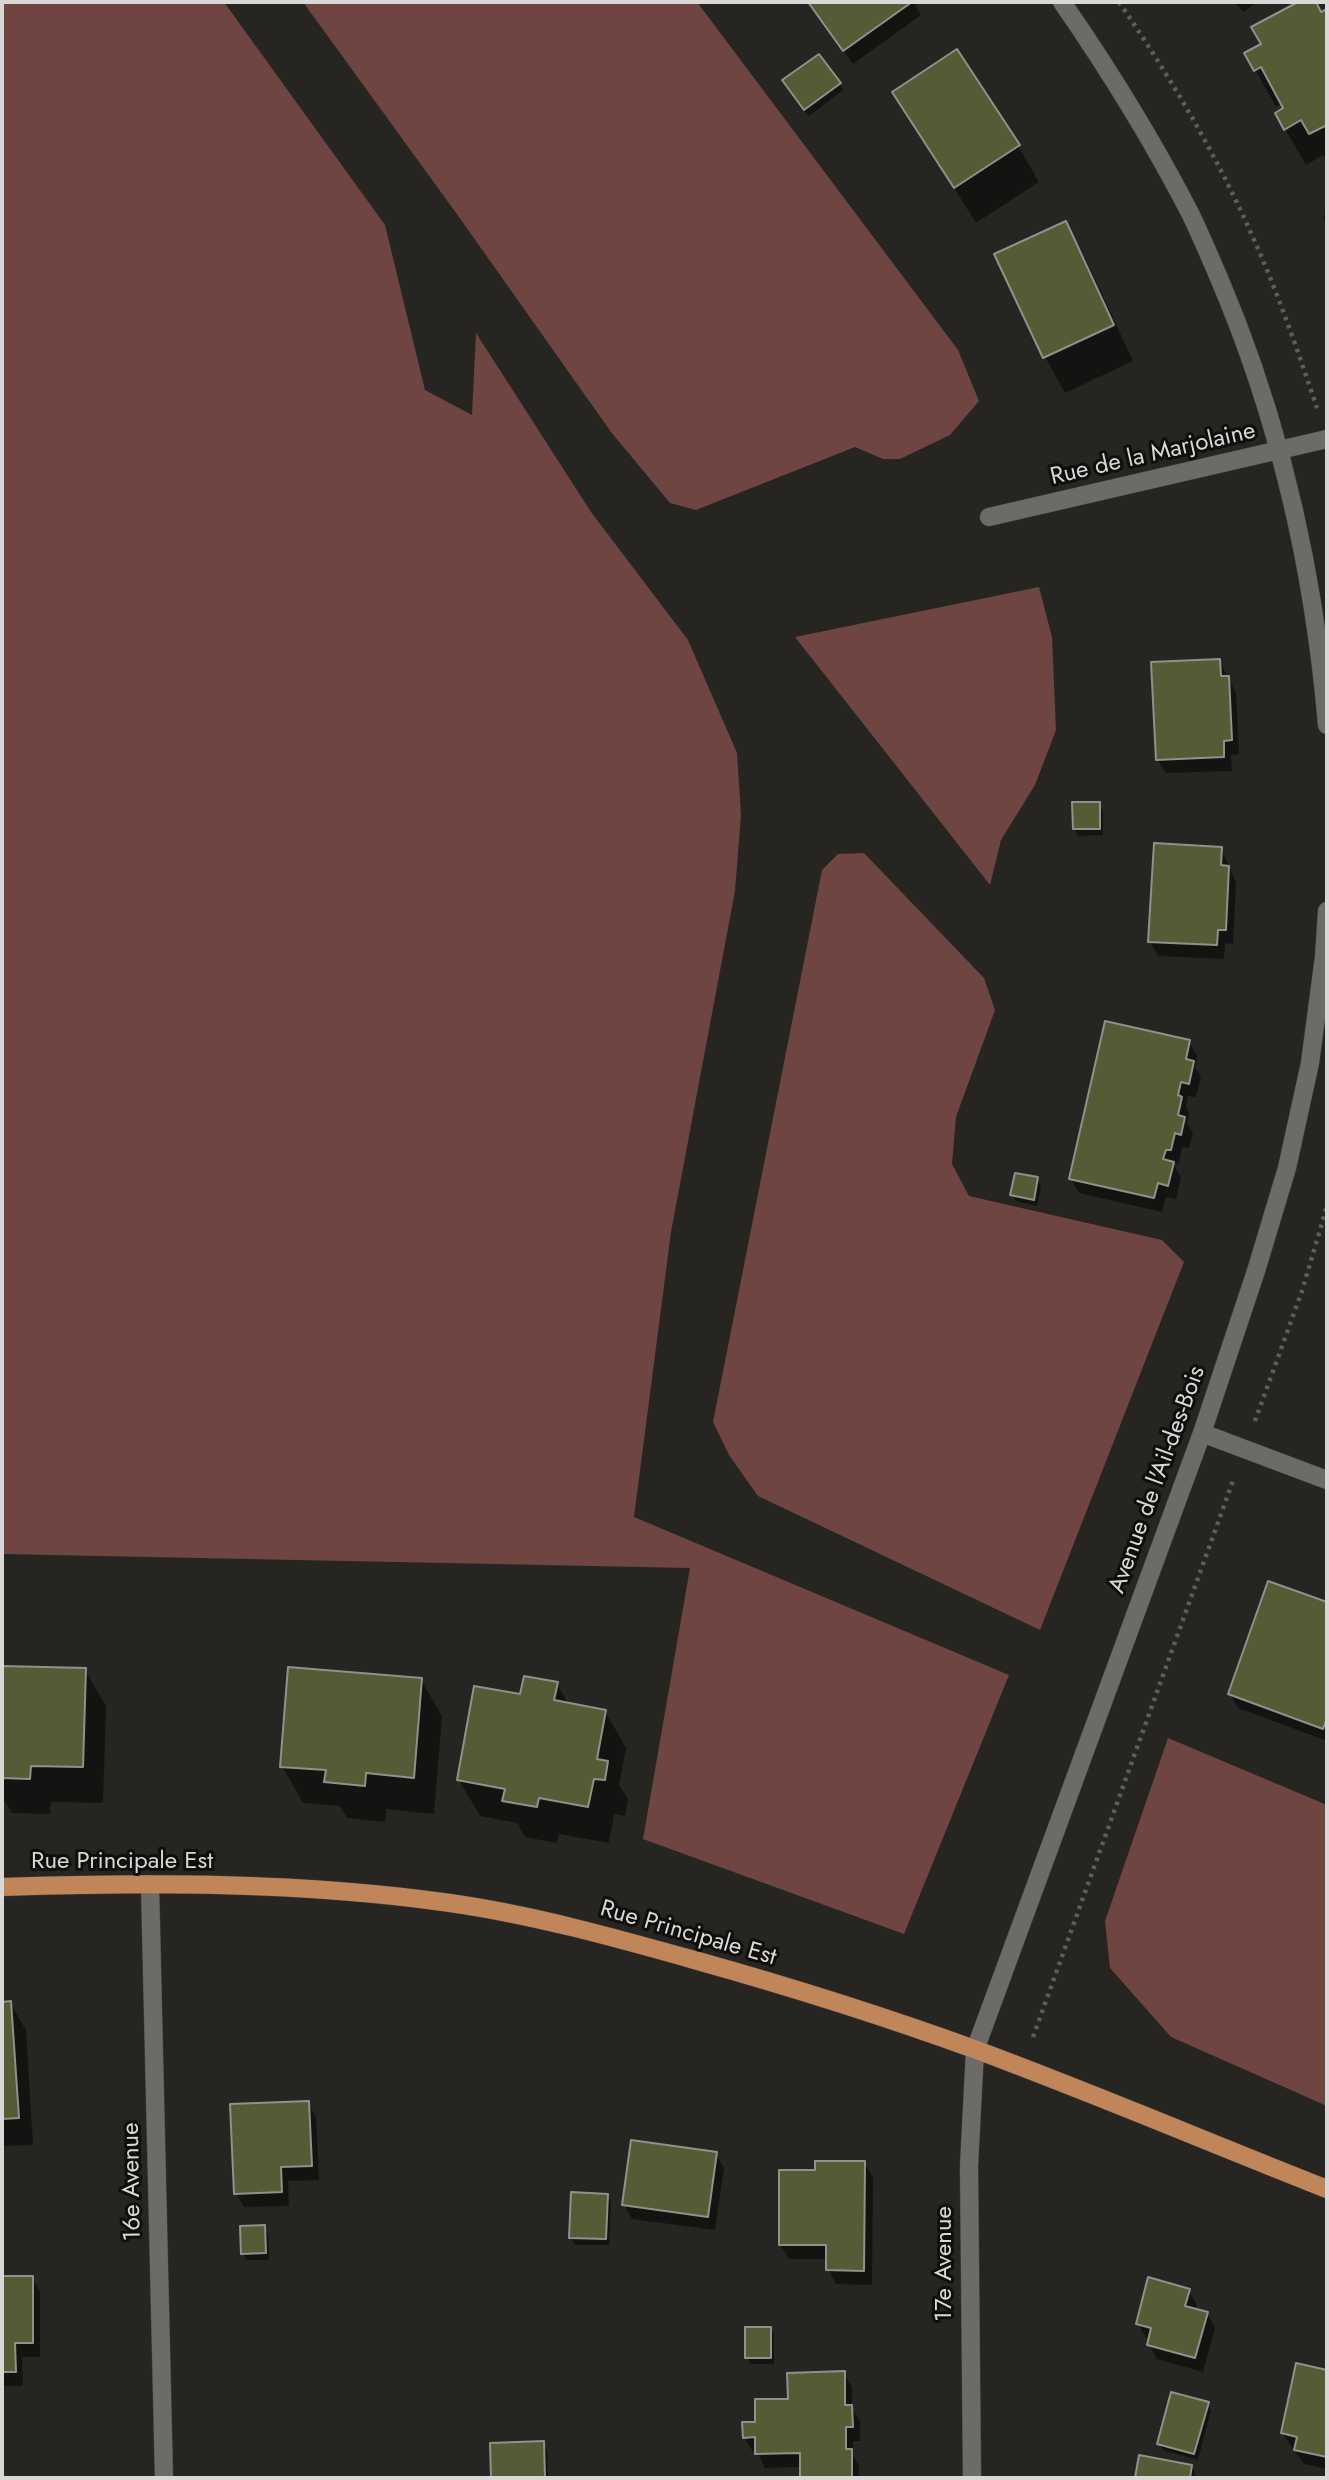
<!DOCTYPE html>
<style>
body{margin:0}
#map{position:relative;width:1329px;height:2480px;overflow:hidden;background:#262522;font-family:Jost,sans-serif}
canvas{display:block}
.frame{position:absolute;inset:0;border:4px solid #d9d8d6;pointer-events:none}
</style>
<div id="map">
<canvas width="1329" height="2480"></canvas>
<div class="frame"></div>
</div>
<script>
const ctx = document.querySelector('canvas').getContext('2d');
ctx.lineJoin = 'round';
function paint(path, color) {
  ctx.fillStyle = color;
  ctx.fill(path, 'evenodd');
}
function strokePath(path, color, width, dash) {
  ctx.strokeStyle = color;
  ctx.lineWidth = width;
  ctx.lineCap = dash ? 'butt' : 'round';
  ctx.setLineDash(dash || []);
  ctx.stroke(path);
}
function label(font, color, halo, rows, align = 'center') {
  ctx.font = font + ' Jost,sans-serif';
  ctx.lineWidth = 6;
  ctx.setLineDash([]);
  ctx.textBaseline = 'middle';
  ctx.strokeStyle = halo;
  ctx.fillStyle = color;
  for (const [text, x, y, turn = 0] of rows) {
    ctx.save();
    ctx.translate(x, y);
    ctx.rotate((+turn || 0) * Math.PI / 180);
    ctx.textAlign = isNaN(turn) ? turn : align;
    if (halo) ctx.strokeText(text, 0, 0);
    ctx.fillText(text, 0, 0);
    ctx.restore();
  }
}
paint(new Path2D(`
 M2,2H224L385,225L425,390L472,415L476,333L591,512L688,640L737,753L741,815L735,891L671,1232L634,1517L1009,1675L904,1934L643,1839L690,1568L2,1554Z
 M303,2H697L958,350L979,401L950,435L900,459H883L855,447L696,510L670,503L611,432L459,217Z
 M1039,587L1052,637L1056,730L1035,785L1001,840L990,885L795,637Z
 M864,853L984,978L995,1010L956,1117L952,1164L969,1196L1162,1240L1184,1262L1040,1630L758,1496L729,1455L713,1422L822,870L838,854Z
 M1168,1738L1327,1805V2106L1171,2037L1110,1968L1105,1921Z`), '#6e4541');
paint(new Path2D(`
 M808,2H914L921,15L853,64Z
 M1235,2H1257L1243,12Z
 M1302,2H1314L1321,14L1327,11V162L1323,155L1306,165L1285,129V109L1282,103L1276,107L1246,53L1263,44L1254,27Z
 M840,84L843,90L809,116L789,88Z
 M894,92L1018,146L1039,182L976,223Z
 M1327,213V225L1323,216Z
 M1065,223L1086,260L1133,361L1065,393L1045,357Z
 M1219,660L1236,693L1239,754L1231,755L1232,771L1166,773L1157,759Z
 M1099,804L1103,811V835L1078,836L1074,829Z
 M1221,849L1236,882L1233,944L1225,943L1224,959L1158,956L1150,941Z
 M1189,1042L1197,1056L1195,1067L1201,1077L1196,1097L1188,1096L1186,1107L1189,1113L1187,1123L1193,1133L1189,1148L1182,1147L1179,1164L1173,1163L1181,1178L1176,1199L1166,1197L1162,1212L1079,1193L1071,1179Z
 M1037,1179L1041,1186L1037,1206L1016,1201L1012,1194Z
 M1269,1583L1327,1604V1741L1238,1708L1230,1694Z
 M2,1667L85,1670L106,1706L103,1803L51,1802L50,1814L12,1813L5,1801H2Z
 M421,1680L442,1716L434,1814L386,1809L385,1822L347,1818L340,1806L303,1803L282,1766Z
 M557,1684L569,1705L605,1711L626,1748L619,1785L628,1799L625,1816L614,1814L609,1843L559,1834L557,1843L525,1837L517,1823L480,1816L459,1780Z
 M2,2003H10L26,2030L33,2145L2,2146Z
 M308,2103L316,2117L319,2180L288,2181L289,2206L244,2207L236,2193Z
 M716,2154L724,2168L715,2230L632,2219L624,2204Z
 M864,2163L873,2177L872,2285L836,2284L828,2269V2259H789L780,2245L817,2171Z
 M607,2195L611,2202L609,2245H575L571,2238Z
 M264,2227L268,2234L269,2260H247L243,2254Z
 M2,2278H32L40,2292V2357H22L23,2386H2Z
 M1188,2290L1197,2305L1195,2310L1207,2313L1215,2328L1203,2372L1157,2359L1149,2345L1150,2339L1146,2338L1138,2324Z
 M770,2329L774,2335V2364H751L747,2357Z
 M1297,2365L1327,2372V2469L1304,2464L1282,2433Z
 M844,2373L852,2387V2409L860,2421V2441H853V2456L859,2465V2478H802V2467L765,2468L757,2451L753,2452L744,2437L757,2424L789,2400Z
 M1207,2403L1211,2410L1198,2460L1163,2450L1159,2443Z
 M543,2443L547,2450L548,2478H493L492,2445Z
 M1141,2457L1191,2466L1195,2473L1194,2478H1137Z`), '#0007');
const building = new Path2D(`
 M808,2H912L843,51Z
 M1298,2H1316L1321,12L1327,9V125L1309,134L1301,120L1284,130L1275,113L1283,108L1261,67L1254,71L1244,53L1261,44L1251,27Z
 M957,49L1020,145L954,188L892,92Z
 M819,54L841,83L804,110L782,80Z
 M1066,221L1114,325L1043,358L994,254Z
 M1220,659L1221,676H1229L1232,740L1224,741V757L1156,760L1151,662Z
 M1072,802H1100V829H1073Z
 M1154,843L1222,847L1221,865L1229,866L1226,930H1218L1217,945L1148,942Z
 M1105,1021L1190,1040L1186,1059L1194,1061L1189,1084L1181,1082L1178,1095L1182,1097L1178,1115L1185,1117L1181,1135L1175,1133L1171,1150H1166L1163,1159L1174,1162L1168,1186L1158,1183L1154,1198L1069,1179Z
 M1015,1173L1038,1177L1034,1200L1010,1195Z
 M1268,1581L1327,1602V1718L1323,1729L1228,1694Z
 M2,1666L86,1668L83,1767L31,1766L30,1779L2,1778Z
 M288,1667L422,1678L414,1778L366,1773L365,1786L324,1782L326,1770L280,1767Z
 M524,1676L558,1682L554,1700L606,1710L597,1759L608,1761L605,1780L594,1779L588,1807L539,1798L537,1807L502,1801L505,1789L457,1780L474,1686L520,1694Z
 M11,2001L19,2118L2,2119V2002Z
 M309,2101L312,2166L281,2167L282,2192L234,2194L230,2104Z
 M631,2140L717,2152L708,2217L622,2205Z
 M815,2161H865L864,2271L826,2270V2245H779V2170H815Z
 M571,2192L608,2194L606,2239L569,2238Z
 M265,2225L266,2253L241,2254L240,2226Z
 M2,2276H33V2343H15L16,2372H2Z
 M1148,2277L1190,2289L1185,2306L1208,2312L1195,2358L1147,2345L1151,2328L1136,2324Z
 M745,2327H771V2358H745Z
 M1296,2363L1327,2370V2457L1294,2450L1297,2437L1281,2433Z
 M845,2371V2405H852L853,2427H846V2449H852V2478H800V2453L755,2454V2437L743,2438L742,2422H755V2399H788L787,2373Z
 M1171,2392L1209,2402L1194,2454L1157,2444Z
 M544,2441L545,2478H491L490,2443Z
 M1139,2455L1192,2465L1190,2478H1135Z`);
paint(building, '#555b34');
strokePath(building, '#90908d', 2);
const minor = new Path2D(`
 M1062,2C1109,70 1153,141 1191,215C1201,236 1210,257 1219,278C1280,421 1314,571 1327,725
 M989,517L1327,439
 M1202,1433L1327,1480
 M150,1885L164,2478
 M972,2478L969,2166L975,2050L1202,1433L1256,1271L1287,1168L1310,1063L1324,957L1327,911`);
const major = new Path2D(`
 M2,1887C150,1882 302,1882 450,1903C534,1915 616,1938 698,1961C791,1987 883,2016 974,2049C1093,2093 1210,2143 1327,2189`);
strokePath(minor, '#444341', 19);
strokePath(major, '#444341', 19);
strokePath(new Path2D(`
 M1119,2C1169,75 1215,152 1251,233C1277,290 1297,349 1317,408
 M1255,1421L1302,1291L1327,1206
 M1033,2037L1234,1478`), '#5e5d5a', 4.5, [3.5, 5]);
strokePath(minor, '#6c6b68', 18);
strokePath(major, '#c0865a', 18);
label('24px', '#d9d8d6', '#0f0e0d', [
 ["Rue de la Marjolaine",1153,455,-13],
 ["Avenue de l'Ail-des-Bois",1158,1480,-70],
 ["Rue Principale Est",122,1862],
 ["Rue Principale Est",688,1934,16],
 ["16e Avenue",133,2182,-91],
 ["17e Avenue",945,2264,-90]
]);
</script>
